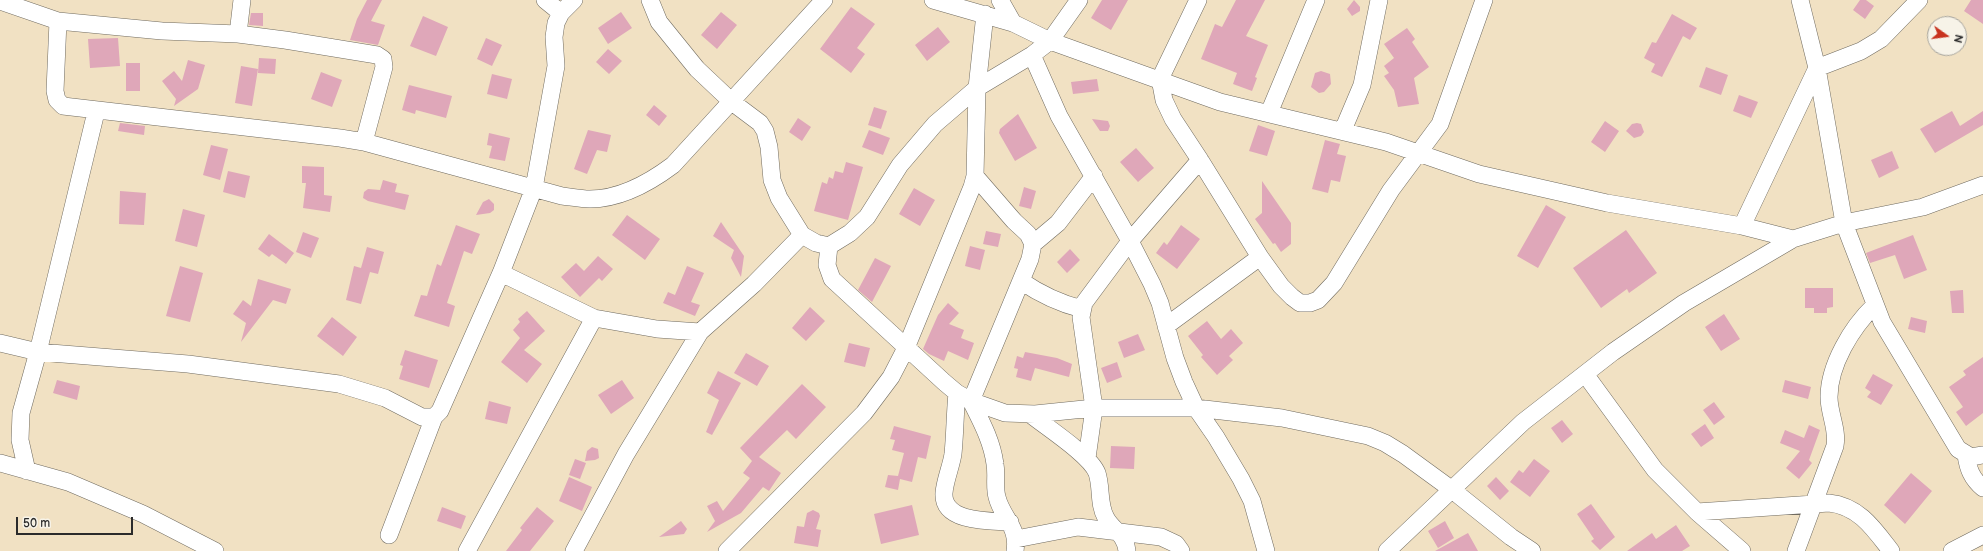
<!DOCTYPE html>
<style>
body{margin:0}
#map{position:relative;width:1983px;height:551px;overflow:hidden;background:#f1e1c3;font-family:"Balsamiq Sans",sans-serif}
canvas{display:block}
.north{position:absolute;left:1927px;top:16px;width:40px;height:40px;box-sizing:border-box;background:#f7f3e8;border:1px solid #a5a39c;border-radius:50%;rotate:104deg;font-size:11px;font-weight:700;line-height:16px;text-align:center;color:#2b2b2b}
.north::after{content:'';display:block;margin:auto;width:14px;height:18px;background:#c8321e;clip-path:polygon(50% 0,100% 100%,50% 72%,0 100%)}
.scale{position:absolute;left:16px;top:517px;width:117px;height:18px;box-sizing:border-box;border:2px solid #2b2b2b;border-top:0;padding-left:5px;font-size:12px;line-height:14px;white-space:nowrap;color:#2b2b2b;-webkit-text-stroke:3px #f7f3e8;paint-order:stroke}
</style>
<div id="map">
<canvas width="1983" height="551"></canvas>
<div class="north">N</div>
<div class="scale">50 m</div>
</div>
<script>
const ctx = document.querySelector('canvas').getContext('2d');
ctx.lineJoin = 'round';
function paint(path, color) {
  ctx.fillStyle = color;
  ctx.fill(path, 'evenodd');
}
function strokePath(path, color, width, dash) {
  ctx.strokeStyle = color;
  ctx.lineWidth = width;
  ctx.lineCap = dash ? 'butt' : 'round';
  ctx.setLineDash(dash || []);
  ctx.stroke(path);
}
paint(new Path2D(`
 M367,0H382L371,21L385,25L378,45L350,40L357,19Z
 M1102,0H1128L1111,30L1091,18Z
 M1236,0H1265L1246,36L1268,45L1255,77L1257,78L1252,91L1233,84L1237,73L1201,59L1215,24L1222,27Z
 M1354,0L1360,7V11L1352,16L1347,9Z
 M1860,0H1866L1874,6L1865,19L1853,10Z
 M1971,0H1983V24L1964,11Z
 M851,7L875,24L857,48L865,54L851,73L820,49Z
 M621,12L632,28L608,44L598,28Z
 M721,12L737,25L717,49L701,35Z
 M251,13H263V26L249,25Z
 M1672,14L1697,28L1690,40L1683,36L1662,77L1651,72L1655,64L1644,58L1652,42L1656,43Z
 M423,16L448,27L436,56L410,46Z
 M938,27L950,42L927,61L915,45Z
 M1407,28L1415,39L1412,42L1429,67L1414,78L1419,104L1398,107L1394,90L1384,76L1389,73L1384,66L1394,58L1384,44Z
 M118,38L120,66L90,68L88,39Z
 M486,38L502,45L492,66L477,59Z
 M608,49L622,61L609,74L596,62Z
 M259,58L276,59L275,74L258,73Z
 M188,60L205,65L198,89L174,106L176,99L162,81L174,71L182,81Z
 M126,63H140V91H126Z
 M241,66L258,69L252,106L235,103Z
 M1706,67L1728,75L1721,95L1699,87Z
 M1321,71L1330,74L1331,84L1324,92L1319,93L1311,87L1315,73Z
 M321,72L342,80L332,107L311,99Z
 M492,74L512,79L507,99L487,94Z
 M1097,79L1099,91L1073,94L1071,82Z
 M409,85L452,96L446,118L416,110L415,114L402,110Z
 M1739,95L1758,102L1751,118L1733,111Z
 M654,105L667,116L659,126L646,115Z
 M874,107L887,111L881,129L868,125Z
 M1952,111L1960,126L1983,111V125L1935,153L1920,129Z
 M1018,114L1037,148L1015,161L999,133L1000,129Z
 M798,118L811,127L802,141L789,132Z
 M1092,119L1108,121L1110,126L1108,131H1100Z
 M1605,121L1619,131L1605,152L1591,142Z
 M120,123L145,126L144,135L118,131Z
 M1637,123L1641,124L1644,132L1641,136L1634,138L1626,131L1632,124Z
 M1258,125L1275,131L1267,156L1249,151Z
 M588,130L611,135L607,152L597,150L587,174L574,169Z
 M869,130L890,138L883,155L862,147Z
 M489,133L510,138L505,161L489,158L492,146L487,145Z
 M1325,140L1340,144L1337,154L1346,156L1340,182L1331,180L1328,193L1312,189Z
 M211,145L228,149L220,180L203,175Z
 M1136,148L1154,168L1138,182L1120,162Z
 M1892,151L1899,168L1879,178L1871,160Z
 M846,162L863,167L848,220L814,211L822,182L827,184L829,177L833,179L835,171L843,173Z
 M302,166L324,167V195L332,196L330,212L303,208L306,183H302Z
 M228,171L250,176L245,198L223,192Z
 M383,180L397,184L395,192L409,195L405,210L368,201L363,198L364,192L368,189L380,190Z
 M1262,181L1291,223V244L1281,252L1275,243L1273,244L1255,219L1262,213Z
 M1024,187L1036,191L1031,209L1019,206Z
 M914,188L935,200L920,226L899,214Z
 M120,191L146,193L144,225L119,224Z
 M489,199L494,204V210L490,213L476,215L483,202Z
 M1546,205L1566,217L1538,268L1517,256Z
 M183,209L205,215L197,247L175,241Z
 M627,215L660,239L645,260L612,235Z
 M721,222L744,256L741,277L731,258L734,250L713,236Z
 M456,225L480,234L472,254L464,251L447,303L455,306L449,327L414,316L421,295L427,296L437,264L441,266Z
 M1181,225L1200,239L1177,269L1156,253L1164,242L1167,245Z
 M1626,230L1657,273L1629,293L1627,289L1601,308L1573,268Z
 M986,231L1001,234L998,247L983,244Z
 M303,232L319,238L311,258L296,252Z
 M269,234L294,253L286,264L272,254L269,257L258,249Z
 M1913,235L1927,270L1904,279L1895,255L1870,263L1866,253Z
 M970,246L985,250L980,270L965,266Z
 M367,247L384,252L378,274L370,272L361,304L346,300L354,266L361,268Z
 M1070,249L1080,260L1067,273L1057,262Z
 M598,256L613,269L602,281L599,278L580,297L561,277L576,263L584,271Z
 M875,258L891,266L872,302L858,290Z
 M180,266L203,273L190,322L166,316Z
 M687,266L704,273L691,302L700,305L695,316L663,303L668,292L675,295Z
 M258,279L291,289L286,304L273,300L241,342L246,323L233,314L243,300L251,306Z
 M1805,288H1833V307L1827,308V313H1814V308H1805Z
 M1963,290L1964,313H1952L1950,291Z
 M948,303L959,313L949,324L964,330L961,338L974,343L968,360L948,351L944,361L929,354L923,349L938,315Z
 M810,307L825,321L806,341L792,328Z
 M527,311L545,331L524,350L542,364L527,383L501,362L520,338L513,330L520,322L518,319Z
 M1724,314L1740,339L1721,351L1705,327Z
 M332,317L357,337L343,356L317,336Z
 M1911,317L1927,321L1925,333L1908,329Z
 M1207,321L1221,339L1231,329L1243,343L1229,356L1233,360L1217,375L1201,357L1203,355L1188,336Z
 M1138,334L1145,350L1124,358L1118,342Z
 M849,343L870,348L865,367L844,362Z
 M405,350L438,360L429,388L399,379L403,366L400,365Z
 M1025,352L1057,358L1072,364L1069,377L1035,368L1031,381L1016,377L1018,369L1014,368L1017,356L1023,358Z
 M746,353L769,366L757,386L734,373Z
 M1983,357V413L1966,426L1956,412L1963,407L1949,387L1966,375L1963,371Z
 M1117,362L1122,377L1107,383L1101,368Z
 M718,371L741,383L712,435L706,432L719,400L707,393Z
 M1873,374L1893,385L1881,405L1867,397L1871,392L1865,388Z
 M57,380L80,386L77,400L53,393Z
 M622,380L634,398L611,414L598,395Z
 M1785,380L1811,387L1808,399L1782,392Z
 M802,384L826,407L796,439L787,430L759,457L781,473L769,491L763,487L741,513L707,532L715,521L707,506L717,501L723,511L750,478L743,473L752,461L740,448Z
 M489,401L511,407L507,424L485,419Z
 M1714,402L1725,417L1714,425L1703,410Z
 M1562,420L1573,434L1562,443L1551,428Z
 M1705,424L1714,438L1701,447L1691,434Z
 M1809,425L1820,430L1809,460L1812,463L1799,479L1786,468L1800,451L1780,443L1785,430L1804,438Z
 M894,426L931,436L926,459L918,457L912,482L900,479L898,490L885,487L888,475L898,476L904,453L892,450L895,440L890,439Z
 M1111,446L1135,447L1134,469L1110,468Z
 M592,447L598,449L599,458L595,460L585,461L587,451Z
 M575,459L586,463L580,479L569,475Z
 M1534,459L1550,471L1530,497L1510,482L1519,470L1523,473Z
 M1911,473L1932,491L1905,524L1884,505Z
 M569,477L592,487L582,511L559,501Z
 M1496,477L1509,491L1500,500L1487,486Z
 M1591,504L1615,537L1600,550L1591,541L1594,539L1577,514Z
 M912,505L919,535L881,544L874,514Z
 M442,507L466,516L461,529L437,521Z
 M537,507L554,521L530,551H506L522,530L520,528Z
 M813,510L819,513L820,516L816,529L821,530L818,547L794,543L797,526L804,527L807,513Z
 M681,521L687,529L684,534L659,537Z
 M1445,521L1454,538L1438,548L1428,531Z
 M1676,525L1690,546L1682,551H1627L1652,533L1656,539Z
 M1468,533L1478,551H1435Z`), '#dfa7b9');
const minor = new Path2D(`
 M545,0L561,13
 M650,0L659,22L697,69L732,102L760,123L765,131L769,147L772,180L779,198L802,235L816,243L829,246L850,233L867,217L900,165L935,124L977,88L1032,55L1050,41L1079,0
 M933,0L1013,23L1050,41L1220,102L1386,142L1479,174L1607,203L1742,226L1793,239
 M1000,0L1013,23
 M1198,0L1160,79L1164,100L1173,119L1200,160L1260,257L1281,286L1292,297L1300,303H1310L1318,300L1334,283L1391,190L1440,124L1484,0
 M1800,0L1817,68L1844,223L1882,322L1958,449L1971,457L1983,455
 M0,1L58,21L162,31L238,34L285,40L377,55L383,59L384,67L364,142
 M58,21L55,91L57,100L63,106L340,138L364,142L562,196C571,197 581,199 590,199C620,199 649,183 673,165L824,0
 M238,34L242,0
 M1032,55L1059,116L1130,241L1152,284L1160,303L1175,358L1184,382L1196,408L1216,437L1241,479L1252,501L1266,551
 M1269,113L1316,0
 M1343,130L1362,85L1379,0
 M975,176L1014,221L1028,234L1033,244L1030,259L971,401C981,421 992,441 995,464C997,475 994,486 997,497C1002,518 1019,526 1015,551
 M1742,226L1817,68L1861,51L1881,39L1919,0
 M1033,244L1058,223L1094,176
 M829,246L827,265L832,279L944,382L957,393L971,401L1005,413L1035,414L1094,408H1196L1282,418L1368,436L1385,443L1403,454L1451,489L1511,537L1532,551
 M501,273L594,318L657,329L700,332
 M1021,281C1040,294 1058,303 1082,309
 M1166,326L1260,257
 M0,343L38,352L188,364L339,384L385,398L422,417H434
 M1585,374L1655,470L1697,512L1742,551
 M957,393C955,413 955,434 953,454C951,467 945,480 944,493C942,523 991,521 1010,522
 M1030,414C1046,427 1090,455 1097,473C1102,488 1098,504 1106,518C1113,531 1125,533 1127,551
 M1966,455C1968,469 1972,479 1983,488
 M1087,458L1094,408L1081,317L1084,303L1130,241L1200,160
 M0,463L68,482L143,514L215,551
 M27,471L20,440L21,413L38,352L96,112
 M1697,512L1829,503C1859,506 1874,529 1891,551
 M389,535L434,417L440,411L501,273L534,188L556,66L554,37L556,23L561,13L574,0
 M1016,539L1078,527L1161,537L1176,544L1181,551
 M467,551L594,318
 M574,551L626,454L700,332L754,284L802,235
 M727,551L864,413L891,377L906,348L972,187L975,176L977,88L985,14
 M1387,551L1523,422L1613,352L1684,303L1793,239L1844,223L1923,207L1983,185
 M1796,551L1835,446C1838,429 1829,414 1829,397C1829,365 1852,327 1874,306
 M1952,551L1983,535`);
strokePath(minor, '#706b60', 18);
strokePath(minor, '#fff', 17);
</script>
